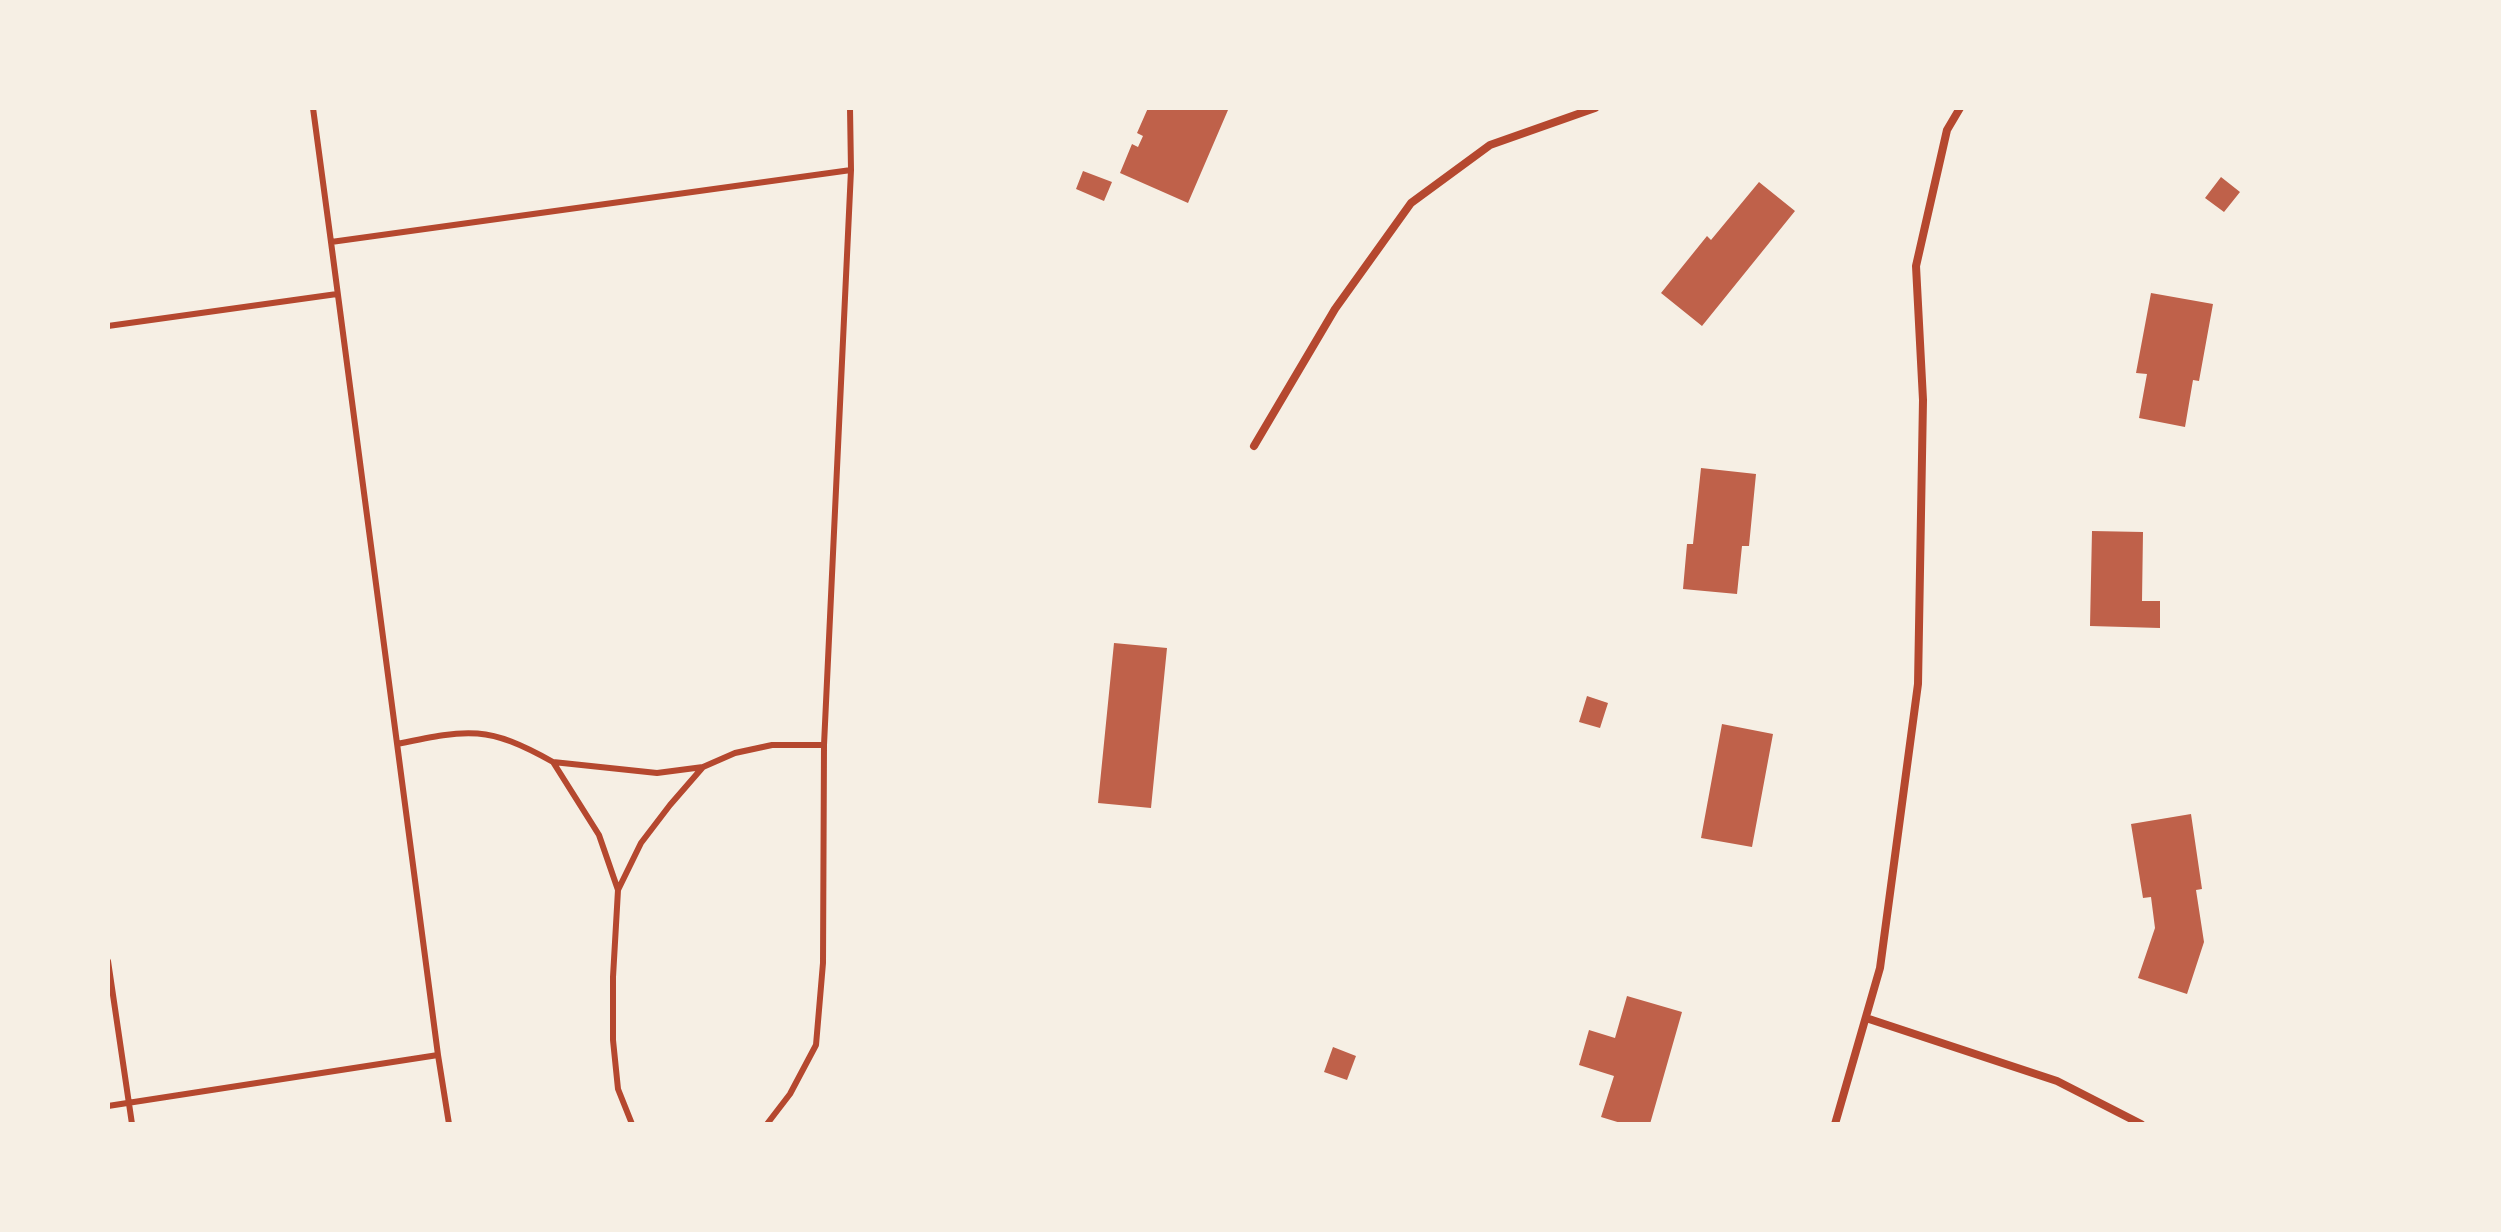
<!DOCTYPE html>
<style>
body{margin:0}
#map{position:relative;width:2501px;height:1232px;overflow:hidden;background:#f6efe4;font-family:"DejaVu Sans",sans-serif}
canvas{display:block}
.frame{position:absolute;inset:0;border:110px solid #f6efe4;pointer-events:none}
</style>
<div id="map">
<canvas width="2501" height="1232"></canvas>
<div class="frame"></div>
</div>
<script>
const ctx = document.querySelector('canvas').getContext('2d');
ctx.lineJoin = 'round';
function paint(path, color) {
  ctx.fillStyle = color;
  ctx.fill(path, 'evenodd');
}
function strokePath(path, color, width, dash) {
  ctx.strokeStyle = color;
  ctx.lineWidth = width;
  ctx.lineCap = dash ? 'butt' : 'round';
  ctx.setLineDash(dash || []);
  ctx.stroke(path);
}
paint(new Path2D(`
 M1148,108L1228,110L1188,203L1120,173L1132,144L1138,147L1143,136L1137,133Z
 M1083,171L1112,182L1104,201L1076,189Z
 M2221,177L2240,192L2224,212L2205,198Z
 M1759,182L1795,211L1702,326L1661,293L1707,236L1711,240Z
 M2151,293L2213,304L2199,381L2193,380L2185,427L2139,418L2147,374L2136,373Z
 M1701,468L1756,474L1749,546H1742L1737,594L1683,589L1687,544H1693Z
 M2092,531L2143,532L2142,601H2160V628L2090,626Z
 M1114,643L1167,648L1151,808L1098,803Z
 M1587,696L1608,703L1600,728L1579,722Z
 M1722,724L1773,734L1752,847L1701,838Z
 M2191,814L2202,889L2196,890L2204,942L2187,994L2138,978L2155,928L2151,897L2143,898L2131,824Z
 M1627,996L1682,1012L1650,1124H1624L1601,1117L1614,1076L1579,1065L1589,1030L1615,1038Z
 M1333,1047L1356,1056L1347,1080L1324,1072Z`), '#bf614a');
strokePath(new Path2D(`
 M313,108L331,242L851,170L824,745L823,963L816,1045L790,1094L767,1124
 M850,108L851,170
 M108,326L337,294
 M397,744C469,729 487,725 553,762
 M618,890L599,835L553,762L657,773L703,767
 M108,961L132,1124
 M438,1055L449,1124
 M108,1106L438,1055L331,242
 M632,1124L618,1089L613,1040V977L618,890L641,843L670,805L703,767L735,753L772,745H824`), '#b5482f', 6);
strokePath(new Path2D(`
 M1254,446L1335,309L1411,203L1490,145L1595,108
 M1866,1018L2057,1081L2141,1124
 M1835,1124L1880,968L1918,684L1923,400L1916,266L1947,130L1960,108`), '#b5482f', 8);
</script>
